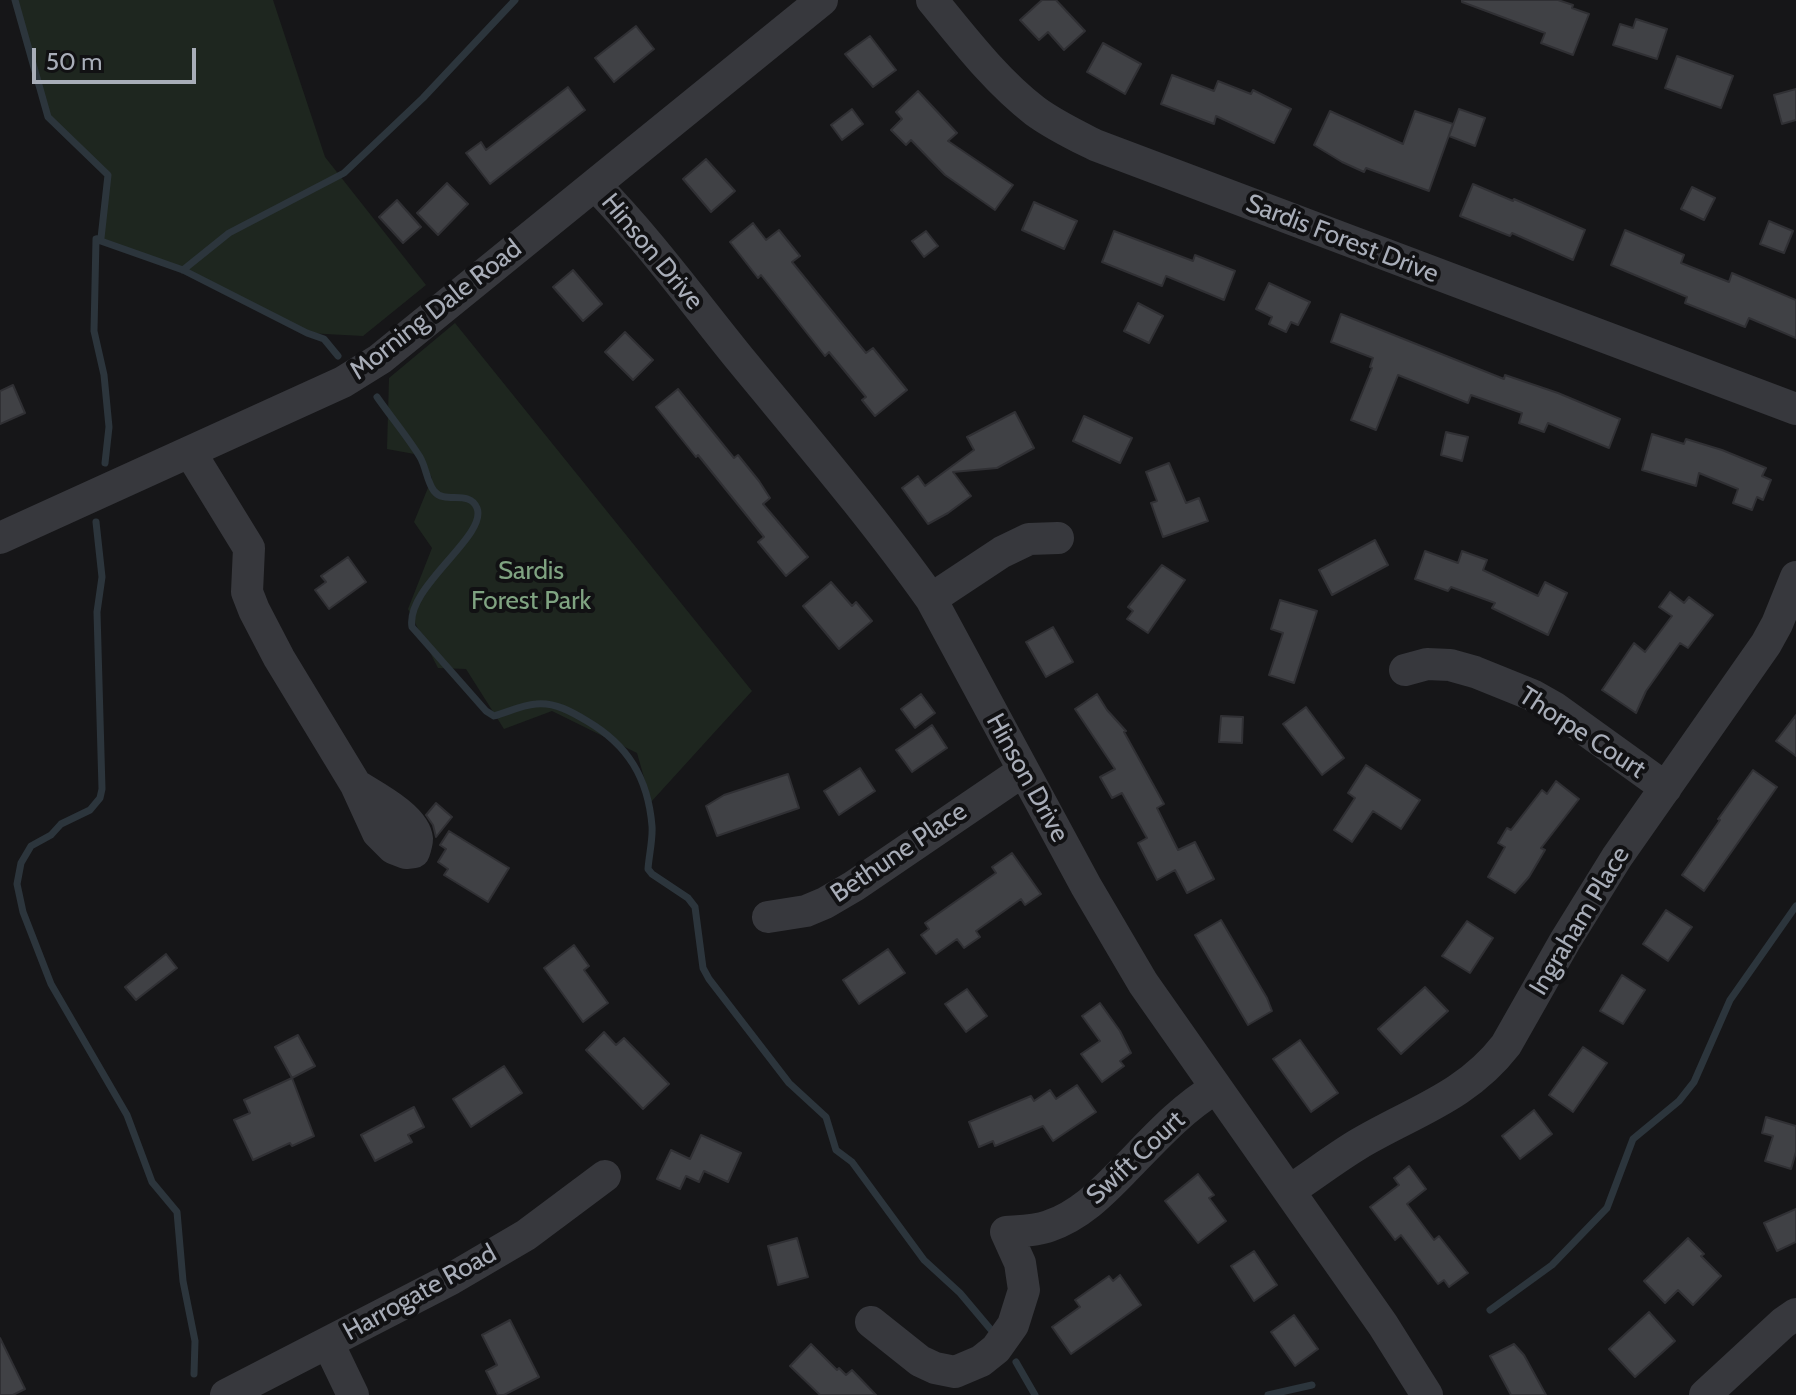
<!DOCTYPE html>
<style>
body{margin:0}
#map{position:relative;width:1796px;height:1395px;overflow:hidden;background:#161618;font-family:Cabin,sans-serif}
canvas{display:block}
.scale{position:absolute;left:32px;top:48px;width:164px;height:36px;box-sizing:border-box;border:4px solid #a8adb8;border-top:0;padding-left:10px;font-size:24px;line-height:28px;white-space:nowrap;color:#a8adb8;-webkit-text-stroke:6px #111113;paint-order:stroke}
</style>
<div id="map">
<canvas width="1796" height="1395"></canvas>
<div class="scale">50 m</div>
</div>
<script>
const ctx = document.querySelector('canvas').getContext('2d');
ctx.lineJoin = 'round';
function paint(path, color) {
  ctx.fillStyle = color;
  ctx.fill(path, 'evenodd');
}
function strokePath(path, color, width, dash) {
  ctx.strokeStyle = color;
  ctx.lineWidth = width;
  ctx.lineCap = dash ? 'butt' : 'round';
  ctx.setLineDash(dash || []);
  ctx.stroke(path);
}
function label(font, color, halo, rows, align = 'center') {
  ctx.font = font + ' Cabin,sans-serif';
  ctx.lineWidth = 8;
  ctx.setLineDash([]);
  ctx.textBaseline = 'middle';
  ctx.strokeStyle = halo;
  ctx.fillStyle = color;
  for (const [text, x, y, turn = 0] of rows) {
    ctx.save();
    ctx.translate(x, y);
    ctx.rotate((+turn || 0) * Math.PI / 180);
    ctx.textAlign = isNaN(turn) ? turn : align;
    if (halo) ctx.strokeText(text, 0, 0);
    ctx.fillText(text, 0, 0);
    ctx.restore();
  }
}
paint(new Path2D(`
 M15,0H273L325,157L426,285L363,336L307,333L183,270L96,239L101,238L108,175L48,117Z
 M455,323L752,691L651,802L637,753L552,711L504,729L466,669L438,668L408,609L432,548L414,522L432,478L420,455L387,449L389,378Z`), '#1e261f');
strokePath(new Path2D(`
 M15,0L48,117L108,175L101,238L96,239L94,331L104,375L109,427L105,463
 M98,240L183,270L307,333L324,339L338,356
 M183,270L229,233L344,173L423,98L515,0
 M377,397C391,417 407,436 420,457C426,467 427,482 434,491C445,505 469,489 477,508C488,536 405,587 412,627L486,711L494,716C508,712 522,705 536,704C555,702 572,712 587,721C628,745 648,778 652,826C653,839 649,855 648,869L652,874L688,898L695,907L703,968L709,979L789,1083L826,1117L836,1150L852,1162L924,1260L960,1293L992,1331
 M96,522L102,577L97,612L102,789L100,798L90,810L61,824L51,835L31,846L21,863L17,884L23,912L51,984L127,1115L152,1182L177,1212L183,1281L195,1341L194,1374
 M1490,1310L1552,1265L1607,1208L1633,1139L1679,1101L1694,1082L1730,1000L1796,906
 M1016,1362L1035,1395
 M1268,1395L1312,1385`), '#2c353c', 7);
const building = new Path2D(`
 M1042,0H1056L1085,31L1064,50L1048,32L1039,40L1020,20Z
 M1462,0H1558L1573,5L1572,8L1589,14L1573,55L1541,43L1545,33L1462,2Z
 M1636,19L1667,29L1657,59L1613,45L1620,24L1633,28Z
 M636,26L654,49L614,82L595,58Z
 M870,36L896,70L873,87L845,54Z
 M1103,43L1141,64L1125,94L1087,72Z
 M1677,56L1733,76L1721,108L1665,88Z
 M1172,75L1214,91L1218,81L1251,94L1253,90L1291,109L1274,143L1216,116L1214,124L1161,104Z
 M568,87L585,110L490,184L466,153L481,142L486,150Z
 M1796,89V120L1782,124L1774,95Z
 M918,91L957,133L948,141L1013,185L995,210L945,175L911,140L906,145L891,130L902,119L896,112Z
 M852,109L863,124L842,140L831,125Z
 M1459,109L1485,118L1475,146L1449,136Z
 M1330,111L1403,144L1415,111L1453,124L1429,191L1366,168L1364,172L1342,162L1314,145Z
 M706,159L735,191L711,212L683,179Z
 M447,183L468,204L438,235L417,213Z
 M1473,184L1513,201L1514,199L1585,230L1573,260L1512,233L1510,236L1460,216Z
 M1692,187L1715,198L1704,220L1681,209Z
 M397,200L421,227L403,243L379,217Z
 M1034,202L1077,221L1064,249L1022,230Z
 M1769,221L1793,231L1784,253L1760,244Z
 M753,223L766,240L779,230L800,256L792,262L866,353L873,348L907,390L875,416L862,400L866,397L829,352L825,356L761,275L758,278L730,242Z
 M1625,230L1684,255L1681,263L1729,282L1732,273L1796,300V338L1749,318L1745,327L1685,303L1687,297L1611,265Z
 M926,231L938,246L924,257L912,241Z
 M1114,231L1193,261L1195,255L1235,271L1224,300L1166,276L1162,286L1102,262Z
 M573,270L602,304L583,321L553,287Z
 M1269,283L1310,302L1298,325L1291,322L1286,332L1269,324L1272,317L1256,309Z
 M1138,303L1163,316L1149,343L1124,331Z
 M1341,314L1504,379L1505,375L1558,393L1620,419L1609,448L1548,423L1544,432L1519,423L1522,413L1471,395L1468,403L1398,375L1376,430L1351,420L1372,368L1370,367L1373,358L1331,342Z
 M625,332L653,360L633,380L605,352Z
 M13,385L25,413L0,424V391Z
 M678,389L734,458L738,455L759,481L770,498L763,504L808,557L786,576L758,542L764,537L698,455L696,457L656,407Z
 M1015,412L1034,448L997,468L953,472L971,496L948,513L928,524L902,488L918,476L925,486L974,450L967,437Z
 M1084,416L1132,438L1120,463L1073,441Z
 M1446,432L1468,437L1462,461L1441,455Z
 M1652,434L1684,444L1686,439L1722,450L1766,468L1762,476L1771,480L1763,500L1757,497L1752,510L1733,503L1738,489L1699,473L1696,486L1642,470Z
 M1169,463L1186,503L1199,498L1208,521L1163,537L1151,503L1157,501L1146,472Z
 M1375,540L1388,565L1332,595L1319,570Z
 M1425,551L1458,563L1462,551L1487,560L1483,570L1538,596L1545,582L1567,593L1548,635L1492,608L1495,603L1451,587L1448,591L1415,579Z
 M348,557L366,582L329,609L315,590L326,582L321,576Z
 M1162,565L1185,580L1148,633L1127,619L1133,611L1128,607Z
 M831,582L852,606L856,602L872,621L839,649L803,606Z
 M1670,592L1684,603L1689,597L1713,615L1688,648L1680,643L1646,691L1636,713L1602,690L1634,643L1645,652L1672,616L1659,607Z
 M1280,600L1317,611L1294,683L1269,675L1283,633L1271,629Z
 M1053,627L1073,662L1046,677L1026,642Z
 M921,694L935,713L915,728L901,709Z
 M1097,694L1107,710L1126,731L1124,732L1164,804L1157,808L1178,850L1195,842L1214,879L1187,893L1175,870L1157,880L1138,843L1147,838L1122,793L1112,798L1100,777L1115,769L1075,709Z
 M1306,707L1344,758L1322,775L1283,724Z
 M1796,715V756L1776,741Z
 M1221,716L1243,717L1242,743L1219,742Z
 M932,725L947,748L912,772L896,750Z
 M1366,765L1420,800L1401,829L1373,811L1352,842L1334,830L1355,798L1348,793Z
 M860,768L875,791L839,815L824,791Z
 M1753,770L1777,787L1704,891L1682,875L1720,820L1718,819Z
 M788,774L799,808L717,836L706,806L724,795Z
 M1556,781L1579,799L1541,848L1545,850L1529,877L1515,893L1488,877L1505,847L1498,843L1507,828L1511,830L1542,790L1547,794Z
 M436,803L452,817L436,837L433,825L426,815Z
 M449,831L509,868L488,902L444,875L448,869L438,862L446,849L440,845Z
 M1012,853L1041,894L1025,905L1021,899L976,931L980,937L964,948L957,939L936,954L921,935L929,929L925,923L996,873L992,867Z
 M1666,910L1692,927L1668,961L1643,944Z
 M1221,920L1267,998L1272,1011L1248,1025L1195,935Z
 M1467,921L1493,938L1470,973L1442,956Z
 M574,945L589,966L584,970L608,1003L583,1022L544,968Z
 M888,949L905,973L859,1004L843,980Z
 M166,954L177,968L136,1000L125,987Z
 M1622,975L1645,990L1623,1024L1600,1011Z
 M1425,987L1448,1011L1401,1054L1378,1029Z
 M967,989L987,1016L966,1032L945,1004Z
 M1100,1003L1120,1031L1131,1053L1120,1061L1124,1066L1102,1082L1081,1054L1100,1041L1082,1016Z
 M604,1032L616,1045L624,1038L669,1084L643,1109L586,1050Z
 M298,1035L315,1066L292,1078L275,1047Z
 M1300,1040L1338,1093L1311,1112L1273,1059Z
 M1583,1047L1607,1063L1573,1112L1549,1095Z
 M504,1066L522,1093L471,1127L453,1099Z
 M292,1078L314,1136L292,1146L290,1143L253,1160L234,1120L250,1113L244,1100Z
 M1077,1085L1096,1112L1053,1141L1043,1126L995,1146L993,1141L979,1147L969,1122L1031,1096L1034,1101L1050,1090L1056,1099Z
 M414,1107L424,1127L408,1135L412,1142L375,1161L361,1135Z
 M1534,1110L1552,1134L1520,1159L1502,1136Z
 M1766,1117L1796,1126V1152L1791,1169L1765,1161L1773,1136L1762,1133Z
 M701,1135L741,1153L728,1182L704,1171L699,1182L686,1176L680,1189L657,1179L671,1150L690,1159Z
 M1409,1166L1426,1189L1407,1204L1434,1240L1439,1236L1468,1273L1449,1287L1444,1280L1438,1284L1401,1235L1395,1240L1370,1207L1399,1185L1394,1178Z
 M1198,1174L1214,1195L1209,1198L1226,1221L1198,1243L1165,1201Z
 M1796,1209V1242L1777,1251L1764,1223Z
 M797,1238L808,1277L778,1285L768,1246Z
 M1688,1238L1704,1254L1701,1256L1721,1276L1693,1305L1678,1290L1665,1303L1644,1281Z
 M1254,1251L1277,1285L1254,1301L1231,1266Z
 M1120,1275L1141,1305L1071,1354L1052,1327L1080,1307L1075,1300L1109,1276L1113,1281Z
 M1649,1312L1675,1341L1635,1377L1609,1349Z
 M1294,1315L1318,1349L1295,1366L1271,1332Z
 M510,1320L539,1377L504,1395H498L486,1371L497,1365L482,1335Z
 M0,1338L25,1389L13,1395H0Z
 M811,1344L837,1370L839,1368L846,1375L852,1370L876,1395H820L790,1366Z
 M1514,1344L1524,1355L1546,1395H1511L1490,1356Z`);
paint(building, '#404145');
strokePath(building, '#303034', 2);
strokePath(new Path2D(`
 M932,0C964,39 995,80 1035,111C1054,125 1075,135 1095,145L1796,409
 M595,185C648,239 693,301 740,359C805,438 872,516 931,599L1086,886L1143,983L1383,1325L1427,1395
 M190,452L249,548L247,592L254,610L279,658L356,785L378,833L393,848L406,853L414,852C415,849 417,841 417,839C415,817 373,796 356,785
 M0,538L343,382L380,359L822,0
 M931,599L1002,552L1029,539L1058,538
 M1405,670L1427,664L1450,665L1475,672L1532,695L1555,708L1666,788
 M768,917L806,911L825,903L854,886L1023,771
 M1289,1191C1312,1176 1334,1159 1357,1145C1412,1112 1465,1098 1506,1045L1565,941L1617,857L1766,644L1777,624L1796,577
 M871,1322L920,1361L935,1368L955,1372L981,1361L996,1349L1013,1325L1024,1290L1020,1263L1006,1232C1020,1231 1036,1231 1049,1226C1084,1214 1107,1187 1132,1162C1158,1135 1184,1107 1216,1088
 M328,1343L353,1395
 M226,1395L451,1279L526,1235L605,1176
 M1705,1395L1783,1323L1796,1314`), '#37383d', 32);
label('26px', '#a8adb8', '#111113', [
 ["Sardis Forest Drive",1342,239,21],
 ["Hinson Drive",652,252,50],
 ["Morning Dale Road",436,310,-38],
 ["Thorpe Court",1582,733,33],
 ["Hinson Drive",1027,778,61],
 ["Bethune Place",899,853,-34],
 ["Ingraham Place",1580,921,-59],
 ["Swift Court",1136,1158,-43],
 ["Harrogate Road",420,1293,-29]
]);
label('26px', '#7fa381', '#111113', [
 ["Sardis",531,571],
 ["Forest Park",531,601]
]);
</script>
